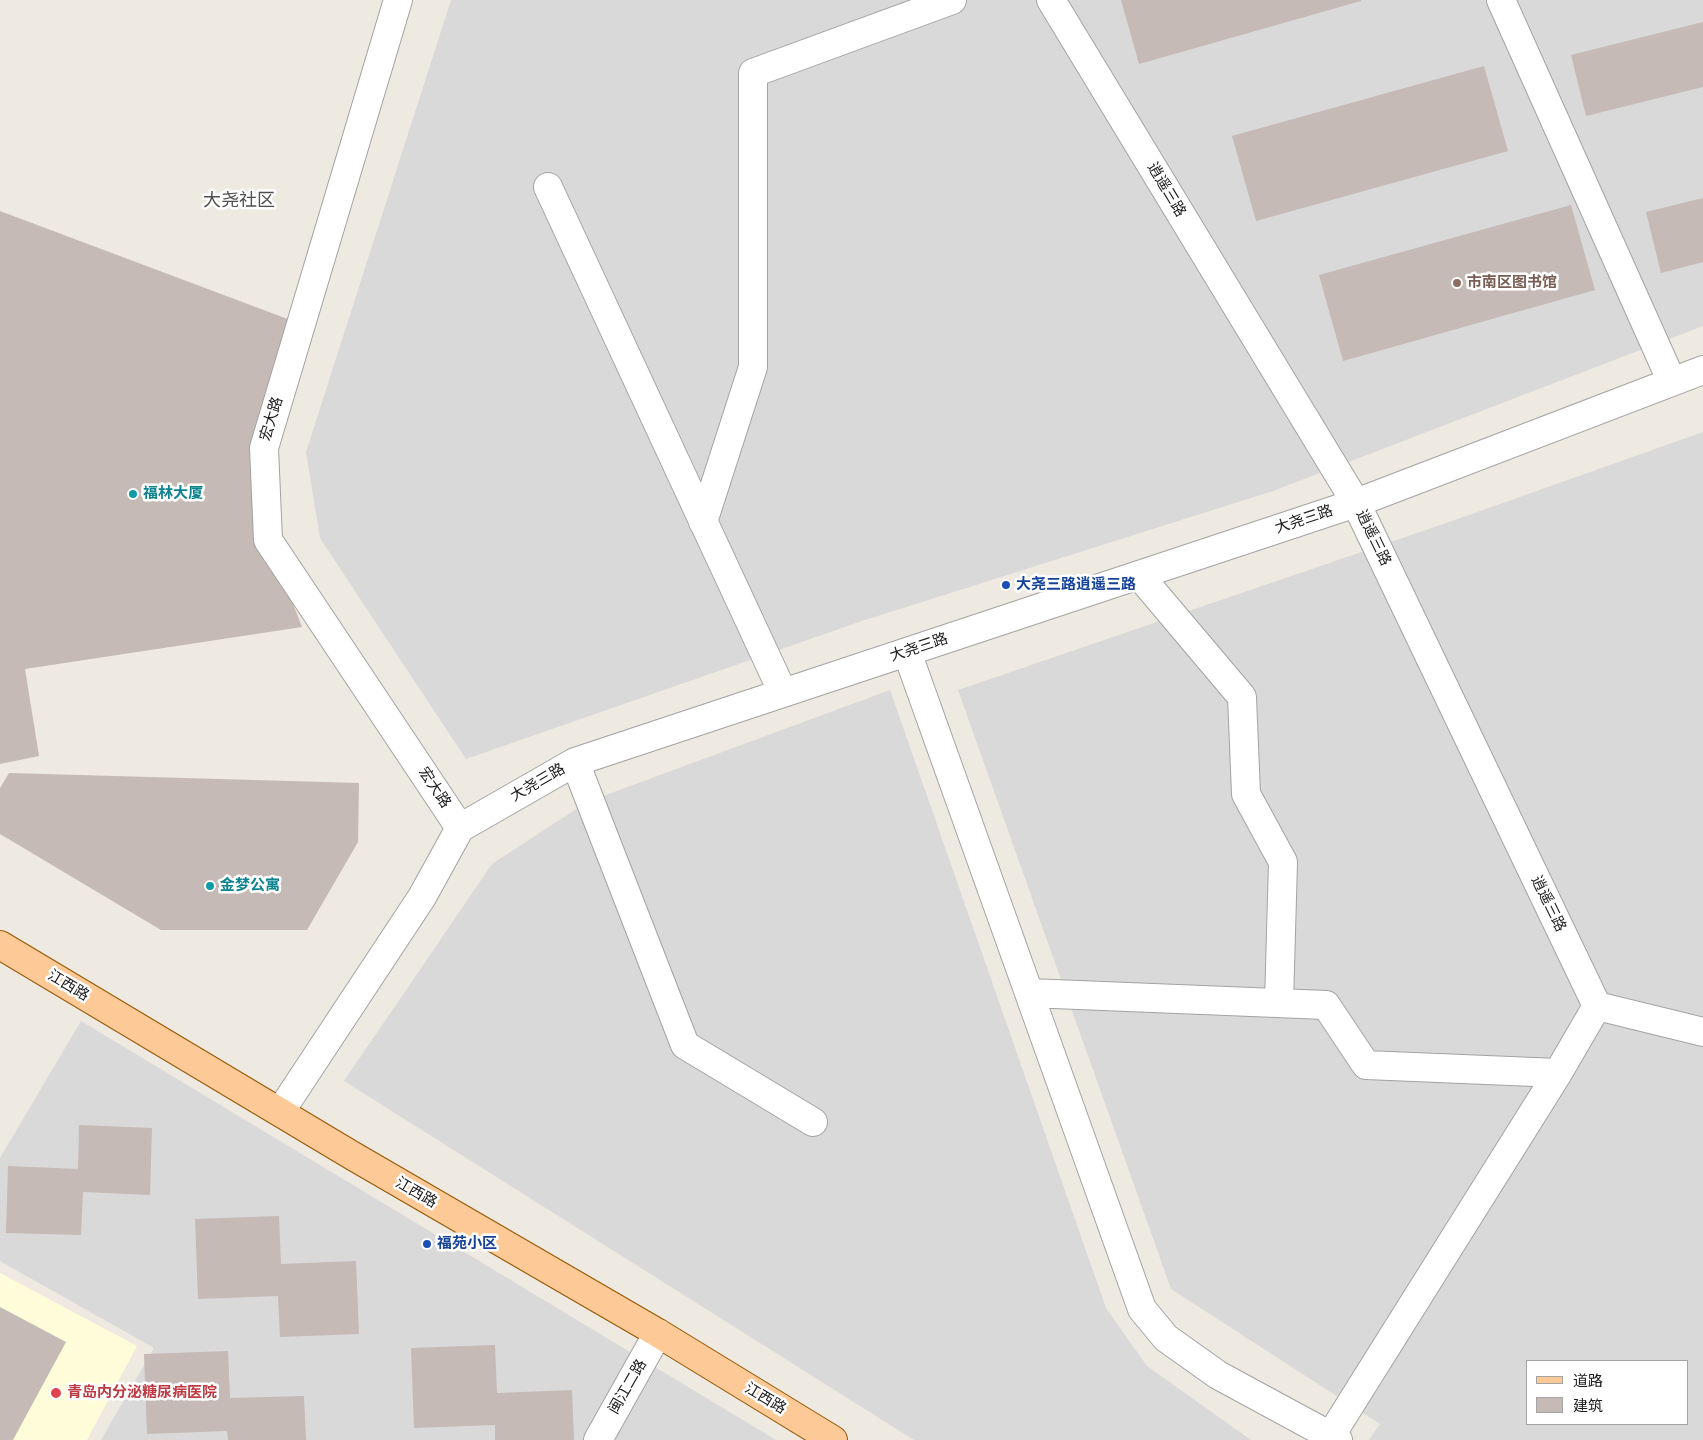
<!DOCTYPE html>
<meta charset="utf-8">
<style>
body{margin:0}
#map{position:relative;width:1703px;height:1440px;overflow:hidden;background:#eee9e1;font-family:"Varela Round","Noto Sans SC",sans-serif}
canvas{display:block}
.legend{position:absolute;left:1526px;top:1360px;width:162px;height:65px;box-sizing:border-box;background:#fff;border:1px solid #a4a4a4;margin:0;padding:6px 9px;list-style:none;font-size:15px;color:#1c1c1c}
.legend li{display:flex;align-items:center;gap:10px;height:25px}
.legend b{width:25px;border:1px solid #a4a4a4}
</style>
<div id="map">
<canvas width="1703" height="1440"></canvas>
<ul class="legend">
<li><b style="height:6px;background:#fdc996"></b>道路</li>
<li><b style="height:14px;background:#c5bab5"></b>建筑</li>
</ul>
</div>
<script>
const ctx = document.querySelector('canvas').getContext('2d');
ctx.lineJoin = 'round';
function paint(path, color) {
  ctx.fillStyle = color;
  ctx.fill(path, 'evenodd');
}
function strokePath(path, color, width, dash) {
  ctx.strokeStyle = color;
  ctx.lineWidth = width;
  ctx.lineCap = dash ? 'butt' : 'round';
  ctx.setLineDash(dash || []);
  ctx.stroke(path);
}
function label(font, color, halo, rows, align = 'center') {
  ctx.font = font + ' "Varela Round","Noto Sans SC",sans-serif';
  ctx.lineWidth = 5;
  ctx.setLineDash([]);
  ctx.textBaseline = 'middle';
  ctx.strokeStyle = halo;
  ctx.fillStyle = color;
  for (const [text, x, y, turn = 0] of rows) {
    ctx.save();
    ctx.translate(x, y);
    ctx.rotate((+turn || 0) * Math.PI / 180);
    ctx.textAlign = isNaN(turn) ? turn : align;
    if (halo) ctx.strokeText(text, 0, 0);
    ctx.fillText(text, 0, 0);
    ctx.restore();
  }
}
paint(new Path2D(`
 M451,0H1703V326L1273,491L862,621L466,759L320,538L306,452Z
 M1703,432V1440H1369L1380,1424L1171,1289L958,690L1452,521ZM1527,1361H1687V1424H1527Z
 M890,690L1106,1308L1147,1366L1251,1440H914L344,1081L492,864L587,802Z
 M81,1021L776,1440H101L154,1348L0,1261V1158Z`), '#dad9d9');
paint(new Path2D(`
 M0,1273L137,1346L87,1440H0Z`), '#fffcd9');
paint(new Path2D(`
 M1121,0H1361V1L1139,64Z
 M1703,22V87L1586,116L1571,55Z
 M1484,66L1508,151L1256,221L1232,136Z
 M1703,198V262L1661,273L1646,212Z
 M1571,205L1595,290L1343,361L1319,275Z
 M0,211L301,324L264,448L268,540L302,627L25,669L39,756L0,764Z
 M9,773L359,783L358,842L307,930H161L0,834V788Z
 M79,1125L152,1128L150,1195L83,1192L81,1235L6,1233L8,1166L78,1169Z
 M279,1216L281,1264L356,1261L359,1334L280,1337L278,1296L198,1299L195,1219Z
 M0,1307L66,1342L13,1440H0Z
 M495,1345L497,1393L572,1390L574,1440H495V1425L414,1428L411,1348Z
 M228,1351L230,1398L304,1396L306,1440H228L227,1431L147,1434L144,1354Z`), '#c5bab5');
const minor = new Path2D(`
 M398,0L264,448L268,540L460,828
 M1051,0L1356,503L1597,1006L1703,1032
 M1501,0L1672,382
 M548,187L783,693
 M703,522L753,367V73L952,0
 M1139,575L1242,697L1246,794L1283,862L1279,1003
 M907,652L1142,1309L1166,1338L1218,1375L1338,1440
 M575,762L685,1045L813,1122
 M1029,993L1326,1005L1366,1065L1558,1073
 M280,1112L422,897L460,828L575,762L1356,503L1703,370
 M598,1440L658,1333
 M1328,1440L1558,1073L1597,1006`);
const major = new Path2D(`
 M0,945L353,1156L658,1333L833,1440`);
strokePath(minor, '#a3a3a3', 30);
strokePath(major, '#945700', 30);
strokePath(minor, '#fff', 28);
strokePath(major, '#fdc996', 28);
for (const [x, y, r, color] of [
 [1457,283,5,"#8d6e63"],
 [133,494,5,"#0f9aa8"],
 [1006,585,5,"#1a4fb4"],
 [210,886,5,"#0f9aa8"],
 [427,1244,5,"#1a4fb4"],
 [56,1393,6,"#e0444e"]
]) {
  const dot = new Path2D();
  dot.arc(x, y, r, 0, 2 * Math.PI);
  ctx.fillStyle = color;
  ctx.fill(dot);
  strokePath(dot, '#fff', 2);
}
label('15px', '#1c1c1c', '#fff', [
 ["逍遥三路",1166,190,59],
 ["宏大路",272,419,-73],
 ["大尧三路",1304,520,-18],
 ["逍遥三路",1373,538,64],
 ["大尧三路",919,648,-18],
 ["大尧三路",538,783,-30],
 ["宏大路",434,788,56],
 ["逍遥三路",1548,904,64],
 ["江西路",68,986,31],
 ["江西路",416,1193,30],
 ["闽江二路",628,1387,-60],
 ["江西路",765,1399,31]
]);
label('bold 15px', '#785e54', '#fff', [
 ["市南区图书馆",1467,283]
], 'left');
label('bold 15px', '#0d838f', '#fff', [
 ["福林大厦",143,494],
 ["金梦公寓",220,886]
], 'left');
label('bold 15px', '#164399', '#fff', [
 ["大尧三路逍遥三路",1016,585],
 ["福苑小区",437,1244]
], 'left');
label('bold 15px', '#be3a42', '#fff', [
 ["青岛内分泌糖尿病医院",67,1393]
], 'left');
label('18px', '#4f4f4f', '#fff', [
 ["大尧社区",239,201]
]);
</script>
